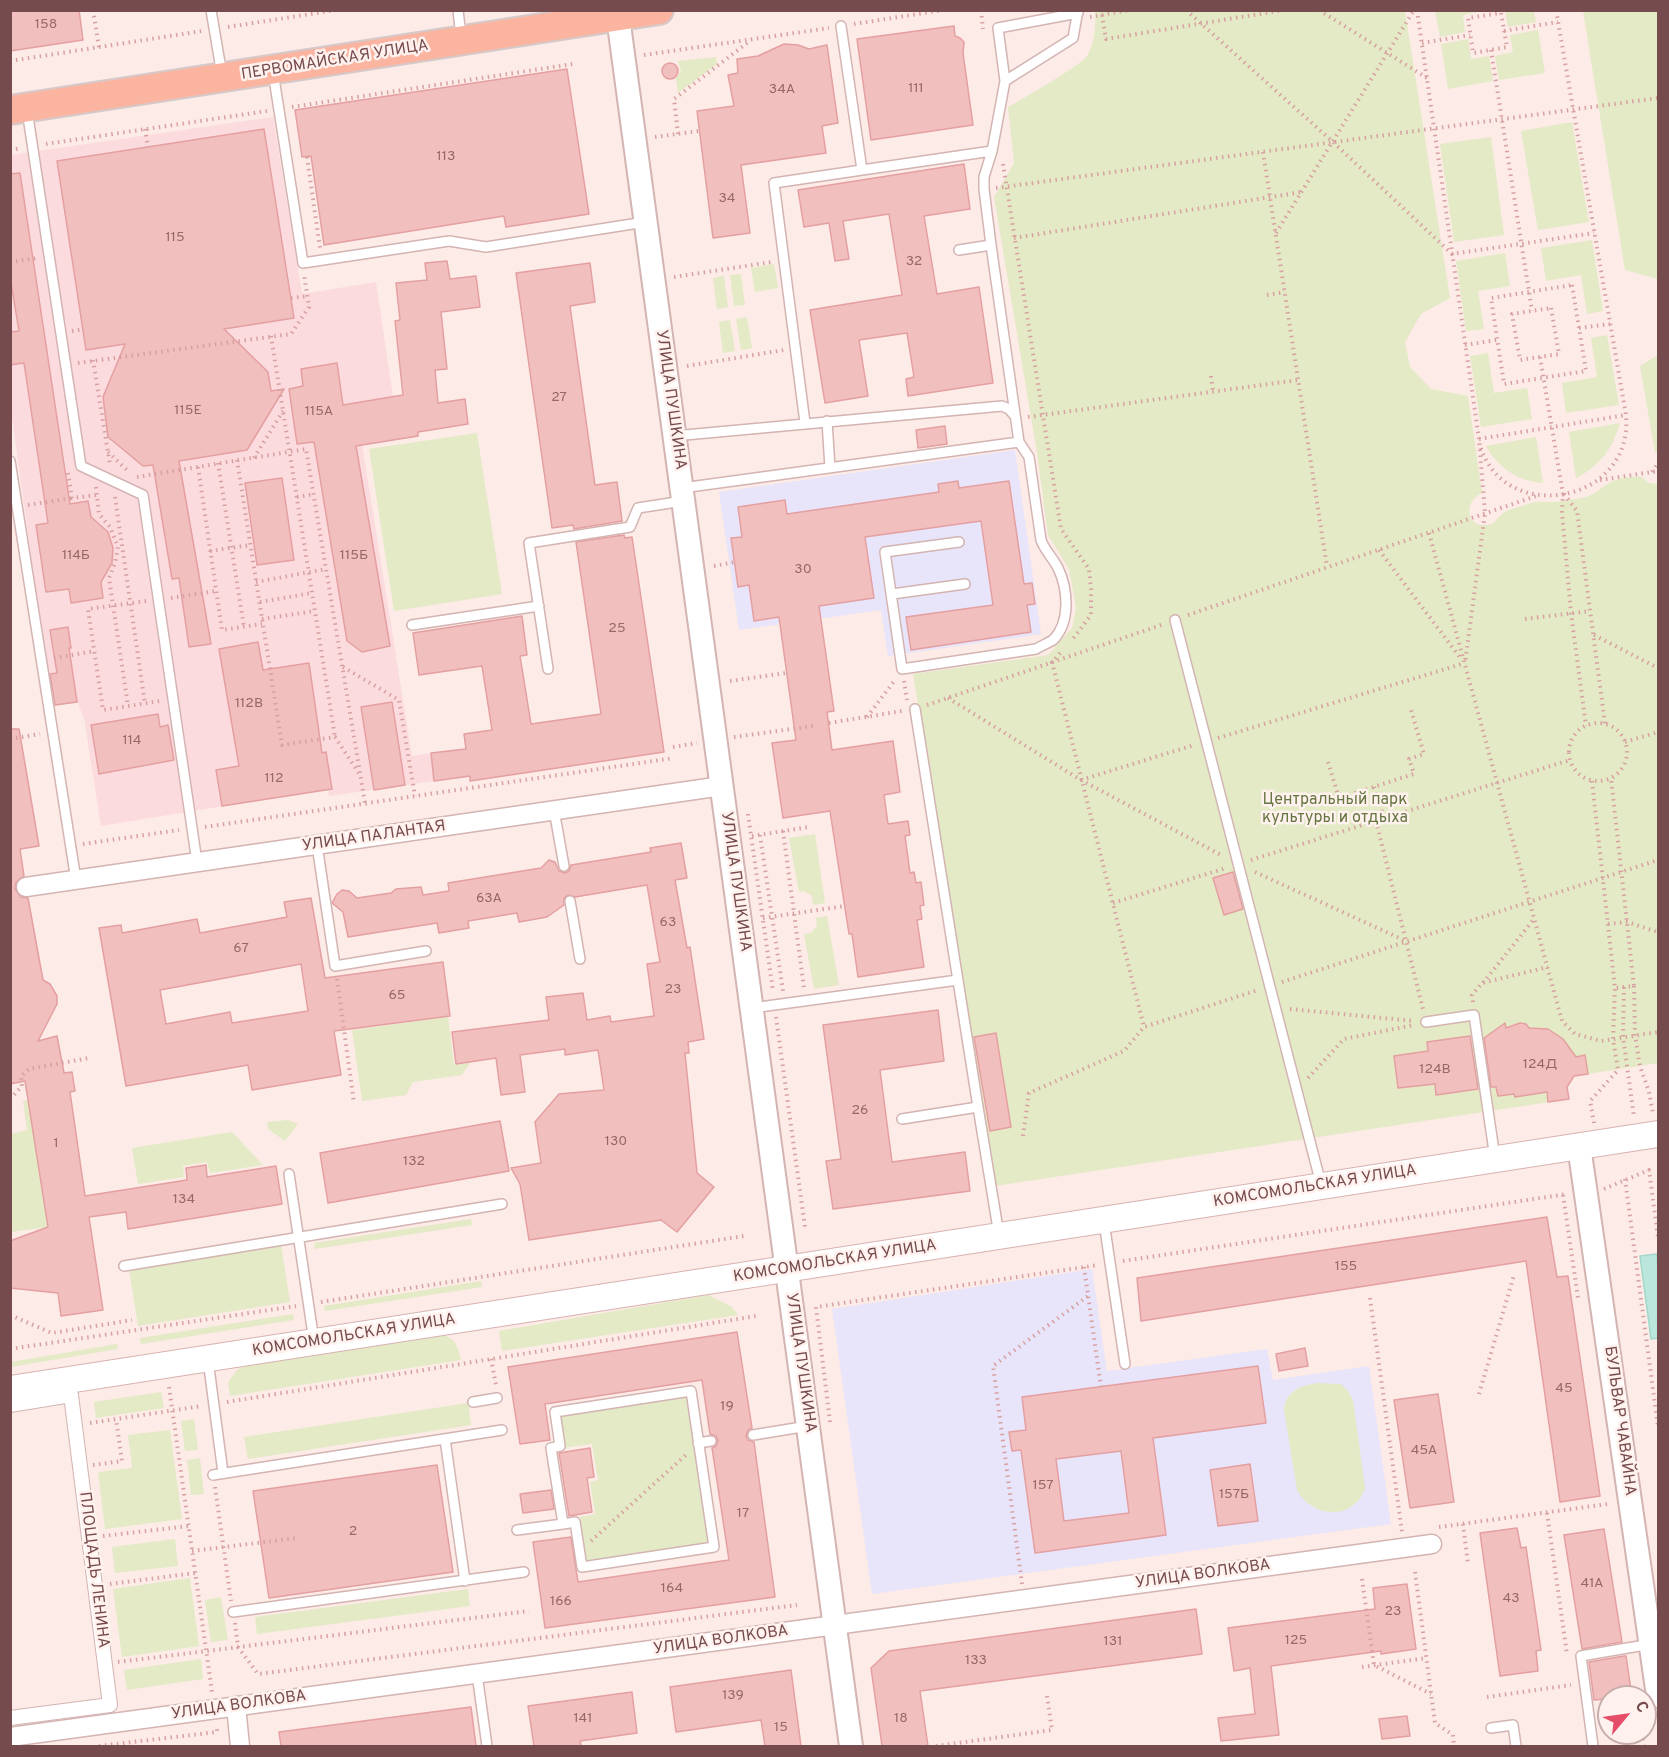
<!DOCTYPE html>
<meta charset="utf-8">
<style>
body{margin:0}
#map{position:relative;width:1669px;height:1757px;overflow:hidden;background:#fcebe7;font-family:Overpass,sans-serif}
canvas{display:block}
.frame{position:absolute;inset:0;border:12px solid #764b4d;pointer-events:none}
.north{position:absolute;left:1597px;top:1685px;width:60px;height:60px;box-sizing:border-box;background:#fff1ed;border:2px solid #c8afad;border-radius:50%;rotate:61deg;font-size:16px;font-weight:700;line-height:24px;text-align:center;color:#764b4d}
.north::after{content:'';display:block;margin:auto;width:21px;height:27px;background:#e54d69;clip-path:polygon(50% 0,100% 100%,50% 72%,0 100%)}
</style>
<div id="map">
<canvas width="1669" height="1757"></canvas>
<div class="frame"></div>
<div class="north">С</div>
</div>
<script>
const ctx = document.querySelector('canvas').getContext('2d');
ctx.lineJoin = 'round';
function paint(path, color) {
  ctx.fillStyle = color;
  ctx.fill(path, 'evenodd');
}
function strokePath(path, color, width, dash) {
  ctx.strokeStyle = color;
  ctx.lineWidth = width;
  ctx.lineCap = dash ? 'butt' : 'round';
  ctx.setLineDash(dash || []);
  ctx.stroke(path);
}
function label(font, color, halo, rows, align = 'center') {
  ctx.font = font + ' Overpass,sans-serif';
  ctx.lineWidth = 5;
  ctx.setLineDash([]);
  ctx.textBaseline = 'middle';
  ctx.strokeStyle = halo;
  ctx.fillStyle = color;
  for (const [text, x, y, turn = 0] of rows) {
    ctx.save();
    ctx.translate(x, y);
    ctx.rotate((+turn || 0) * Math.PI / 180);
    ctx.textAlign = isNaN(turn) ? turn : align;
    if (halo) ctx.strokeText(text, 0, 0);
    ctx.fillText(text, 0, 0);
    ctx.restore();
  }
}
paint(new Path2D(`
 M273,117L302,294L376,282L399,437L362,444L412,756L431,753L434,781L329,796L328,789L101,826L84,718L77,702L72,671L47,674L11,410L10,155Z`), '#fcdbdf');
paint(new Path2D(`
 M1015,450L1041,634L888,656L881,610L739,630L719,492Z
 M1092,1269L1107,1371L1267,1349L1273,1380L1369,1366L1391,1524L872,1594L832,1309Z`), '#e8e4f9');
paint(new Path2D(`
 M1095,11H1405L1450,298L1421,314L1405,342L1410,367L1431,389L1468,396L1482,493C1463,501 1466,528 1487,525C1495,524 1496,520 1501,515C1507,509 1523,506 1531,503C1539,501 1546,502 1554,502C1564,501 1576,499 1586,497C1596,494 1604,485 1613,481C1621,478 1632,477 1640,476L1649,483L1658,484V1063L1574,1076L1567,1087L1569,1099L995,1186L913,674L1048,655L1072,628L1076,608L1069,569L1048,535L1037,453L994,197L1014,163L1008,107C1021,100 1083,64 1087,56C1095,42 1096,26 1095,11Z
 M1482,11L1463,15L1465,32L1440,37L1435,11Z
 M1505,11H1534L1536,22L1508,27Z
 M1583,11H1658V279L1625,270Z
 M1538,30L1545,73L1499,80L1495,56L1513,52L1510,35Z
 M1468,39L1471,59L1489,56L1493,81L1448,89L1441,44Z
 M716,57L717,64L678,93L676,78L681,71L678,61Z
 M1572,122L1589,222L1538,230L1521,131Z
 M1491,137L1504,235L1454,242L1440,144Z
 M1592,240L1603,311L1587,314L1581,275L1546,281L1541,248Z
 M1505,253L1510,286L1478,291L1484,329L1466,331L1456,261Z
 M774,264L778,288L755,292L751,268Z
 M741,274L745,305L734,306L730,275Z
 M724,276L728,307L717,309L713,278Z
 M747,317L752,348L741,350L736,319Z
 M730,320L735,351L723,353L719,322Z
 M1607,335L1619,405L1566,413L1562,383L1597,377L1591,338Z
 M1488,353L1494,393L1527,388L1532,419L1481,427L1470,356Z
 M1658,355V452H1655L1640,366Z
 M1620,423C1613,448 1600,466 1576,478L1569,432Z
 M477,433L502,594L394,611L369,449Z
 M1536,437L1543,483C1518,481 1498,468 1486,446Z
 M815,834L825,903L813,905L812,896L804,891L799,892L789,838Z
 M827,916L839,985L814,989L804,934L811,933L817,926L816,918Z
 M448,1017L454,1065L470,1063L462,1075L413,1082L406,1095L362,1101L352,1030Z
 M28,1100L48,1227L11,1232V1134L27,1130L23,1101Z
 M288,1120L298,1124L285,1141L268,1129L267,1122Z
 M232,1132L263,1165L210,1173L207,1162L183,1166L184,1177L138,1184L132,1148Z
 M471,1219L472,1225L315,1249L314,1243Z
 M281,1245L290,1302L138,1326L129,1269Z
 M481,1281L482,1287L325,1311L324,1306Z
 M708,1295L732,1307L738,1315L502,1351L499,1331Z
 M293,1314L294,1320L141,1344L140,1338Z
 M444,1335C457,1340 458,1348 461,1360L230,1396L228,1382L237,1370L249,1364Z
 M117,1344L118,1349L11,1367V1362Z
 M1317,1383L1341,1384L1348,1391L1353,1400L1365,1488C1363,1492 1361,1498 1358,1501C1339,1521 1308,1512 1297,1490L1284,1410C1286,1391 1300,1386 1317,1383Z
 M161,1392L164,1408L96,1418L94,1402Z
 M687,1396L709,1543L586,1561L580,1517L595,1514L590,1482L598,1480L592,1444L563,1448L558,1415Z
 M468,1403L471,1425L248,1459L244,1437Z
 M194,1419L198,1450L185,1451L181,1421Z
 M170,1430L182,1519L105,1529L98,1472L132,1468L128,1435Z
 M200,1458L204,1494L191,1495L187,1460Z
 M175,1539L178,1566L115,1573L112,1547Z
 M190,1578L199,1646L122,1657L113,1589Z
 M468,1589L470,1606L257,1634L255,1617Z
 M221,1597L228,1640L211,1642L205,1600Z
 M201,1659L203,1679L127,1690L124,1670Z`), '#e3eac5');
const water = new Path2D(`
 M1657,1254L1658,1269V1338L1651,1339L1640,1256Z`);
paint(water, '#bbe6db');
strokePath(water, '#a1d8ca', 1.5);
const building = new Path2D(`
 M10,10H79L83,40L10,51Z
 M954,26L955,36L960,38L964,42L963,53L973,125L871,140L857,39Z
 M784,44L798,45L809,49L827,45L838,123L822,126L826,153L741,165L750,233L713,238L697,111L734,106L728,75L738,73L737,59L758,56Z
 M662 71a8 8 0 1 1 16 0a8 8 0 1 1-16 0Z
 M567,69L589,214L506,227L504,216L324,245L311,156L302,157L295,110Z
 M264,129L294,318L224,329L268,372L271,391L284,389L247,450L179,461L211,644L189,647L179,578L172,579L153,465L143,466L108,437L103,397L125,344L86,350L57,161Z
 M964,164L970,209L924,216L937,294L979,287L993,383L908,396L906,379L914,377L907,333L859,340L868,396L825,403L810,310L902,295L889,214L843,221L849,259L835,261L829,223L804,227L798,190Z
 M20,173L70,504L88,501L91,517L108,532L113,548L112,563L101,582L103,598L71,603L69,589L46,592L36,525L48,523L24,363L10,365V332L19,331L10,277V174Z
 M447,261L450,279L476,276L480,307L441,312L447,369L435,370L438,403L465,399L468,424L418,432V436L356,446L390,646L362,652L347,641L314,442L297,444L289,389L303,386L301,369L337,363L343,405L403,395L395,321L400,320L396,283L427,280L425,263Z
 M590,263L595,302L570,306L595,485L617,482L622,521L574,529L573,525L552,528L516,273Z
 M945,426L947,444L918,448L916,430Z
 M282,478L294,560L257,565L245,483Z
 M958,481L959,488L1009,481L1024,584L1032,583L1035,604L1027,605L1031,632L911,650L906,617L993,605L981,521L865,537L874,598L819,606L834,711L827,712L832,750L893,741L900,792L884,795L888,824L908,821L910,835L905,836L910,873L914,872L916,883L921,882L924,905L920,906L922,919L917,920L924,967L858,977L852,934H849L830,811L783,818L772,743L796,740L779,617L754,621L749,585L738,587L731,538L742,537L738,507L785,500L787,514L939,492L938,484Z
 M624,535L625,538L632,537L664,752L470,781V776L434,781L431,753L466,749L464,734L492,730L482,666L419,675L413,633L522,616L527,655L520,656L531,724L601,714L576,542Z
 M68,627L71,648H69L77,702L55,705L50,674L57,673L50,630Z
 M258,642L263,670L309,663L322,753L326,752L332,789L222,806L216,770L239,766L219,649Z
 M392,702L405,785L374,790L361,707Z
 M158,714L160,727L168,725L174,760L99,774L91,725Z
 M10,729H19L39,846L20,849L24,876L16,882L15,889L21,897L28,898L43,980L50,984L57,996V1004L38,1041L57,1036L64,1073L72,1072L75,1091L70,1092L85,1196L187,1180L186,1168L206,1165L207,1177L276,1166L282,1204L128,1229L126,1212L89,1217L103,1310L61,1316L58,1293L10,1288V1241L48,1227L25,1081L10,1084Z
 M681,843L687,878L675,880L687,948L690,947L704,1039L688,1042L689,1053H685L697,1173L714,1187L677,1232L661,1220L529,1240L520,1184L511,1168L541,1163L535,1122L559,1094L604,1090L598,1050L565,1055V1049L520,1055L525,1092L501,1095L496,1058L456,1064L452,1032L549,1020L546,997L583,993L587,1020L610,1016L611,1022L654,1016L647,964L660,962L647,885L575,897L568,895L564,898V905L547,917L519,922L517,913L468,921L469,928L439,933L437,923L348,937L343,912L332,903L337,894L342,890L349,891L357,898L391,893L396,889L421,887L423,895L449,891L448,883L541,868L549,860L555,862L559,871L565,873L569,871L571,865L651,852L650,848Z
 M1233,872L1243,909L1224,915L1213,878Z
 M311,898L325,978L443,962L450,1016L334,1031L341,1075L252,1090L248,1065L126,1086L99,928L121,925L122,933L197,919L200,933L287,917L284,902ZM301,964L308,1011L232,1023L230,1012L166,1024L160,990Z
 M938,1010L944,1061L880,1070L892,1162L965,1152L970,1191L833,1209L826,1161L841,1159L823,1025Z
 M1505,1023L1506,1028L1520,1023L1526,1024L1529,1028L1548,1029L1563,1039L1576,1057L1585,1055L1588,1074L1574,1076L1567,1087L1569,1099L1548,1102L1547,1092L1515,1097L1514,1094L1498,1096L1496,1087H1491L1484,1038Z
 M996,1033L1011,1127L990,1131L974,1037Z
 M1470,1036L1478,1089L1436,1095L1435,1084L1398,1088L1394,1056L1428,1051L1427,1042Z
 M500,1121L509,1171L328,1203L320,1153Z
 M1547,1217L1557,1277L1568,1276L1600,1496L1560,1502L1526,1261L1141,1321L1137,1278Z
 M737,1332L752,1428L748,1430L746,1436L748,1440L754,1442L775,1597L545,1628L533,1542L571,1537L578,1582L729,1560L712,1448L716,1446L718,1441L716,1436L710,1434L702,1380L545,1404L550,1440L520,1444L508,1367Z
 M1305,1348L1308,1366L1279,1371L1276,1354Z
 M1258,1366L1266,1423L1153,1438L1166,1535L1035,1553L1021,1450L1012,1451L1009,1432L1026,1430L1022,1397ZM1121,1451L1129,1513L1064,1521L1056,1459Z
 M1438,1394L1454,1502L1410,1508L1394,1400Z
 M590,1448L594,1477L587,1478L592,1512L569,1516L559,1453Z
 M1250,1464L1258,1521L1218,1526L1210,1470Z
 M437,1465L453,1572L269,1598L253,1491Z
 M551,1490L554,1509L523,1513L520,1494Z
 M1517,1528L1521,1548L1526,1547L1541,1650L1536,1651L1538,1671L1500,1676L1480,1533Z
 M1604,1529L1622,1642L1582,1649L1564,1535Z
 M1407,1584L1416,1649L1381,1654V1651L1271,1666L1279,1735L1221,1741L1218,1718L1255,1714L1250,1668L1234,1671L1228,1628L1375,1609L1373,1588Z
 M1196,1609L1202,1654L920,1691L928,1746H882L871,1668L889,1651Z
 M1624,1656H1626L1632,1697L1594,1700L1589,1662Z
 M791,1670L801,1746H765L761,1720L676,1732L670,1687Z
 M632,1692L637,1733L580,1741L581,1746H534L528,1706Z
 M471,1707L476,1746H281L279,1732Z
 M1407,1716L1410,1736L1382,1739L1379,1719Z`);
paint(building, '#f2bfbf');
strokePath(building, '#e49fa1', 1.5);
const service = new Path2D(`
 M211,10L222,75
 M458,10L461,36
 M841,26L862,170L992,151
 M273,72L303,263L449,241L486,247L645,222
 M1005,81L998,28L1078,13
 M27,110L81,466L143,495L197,862
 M991,245L1019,442
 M959,250L991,245L984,189V177L992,151L1005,81L1073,38L1078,10
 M827,421L830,468
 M805,423L774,183L862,170
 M674,436L1002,406L1009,409L1015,416
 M10,461L76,880
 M682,488L1019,442L1029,457L1041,540C1045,551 1053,558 1058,568C1068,589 1071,622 1053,640C1048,643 1041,646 1036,649L902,669L885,552L959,542
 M892,594L965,584
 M1175,620L1321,1184
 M412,625L539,606
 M548,669L529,543L630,527L638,508L683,501
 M915,709L978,1107
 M554,810L564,866
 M317,845L335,966L426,951
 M570,901L580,959
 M752,1008L958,980
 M1426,1022L1474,1015L1495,1158
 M902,1119L978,1107L999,1235
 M289,1174L314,1341
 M1104,1222L1125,1364
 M124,1266L502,1204
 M208,1360L223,1473
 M691,1391L714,1547L582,1567L575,1522L563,1524L551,1448L560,1446L555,1412Z
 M473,1402L497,1398
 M753,1435L808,1426
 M445,1439L465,1581
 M698,1443L711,1441
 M213,1475L502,1430
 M517,1530L563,1524
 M233,1612L524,1572
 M477,1674L487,1746
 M1491,1728L1513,1725L1516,1746
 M1593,1746L1581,1656L1651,1644`);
const pedestrian = new Path2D(`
 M10,1405L71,1395L110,1705L10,1718`);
const minor = new Path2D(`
 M26,887L722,786
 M236,1706L240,1746
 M10,1737L1432,1544`);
const tertiary = new Path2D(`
 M618,17L851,1746
 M1579,1146L1658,1696`);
const secondary = new Path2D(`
 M10,1389L1658,1134`);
const primary = new Path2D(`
 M10,110L659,10`);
strokePath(service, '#d3b4b2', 12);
strokePath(pedestrian, '#d3b4b2', 16);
strokePath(minor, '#d3b4b2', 21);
strokePath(tertiary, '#d3b4b2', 26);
strokePath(secondary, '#d8b3b2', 28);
strokePath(primary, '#d6c9ca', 32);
strokePath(new Path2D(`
 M93,10L99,47
 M981,10L983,29
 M1186,10L1333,142L1452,254L1594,233
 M1319,10L1427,78
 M1417,10L1479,439L1485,513L1465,663
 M1501,13L1507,47L1473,53L1468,18Z
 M1102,15L1106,39L1284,10
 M1090,17L1130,10
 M854,24L943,10
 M228,27L336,10
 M1504,31L1558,22
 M1422,43L1470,35
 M1491,50L1532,311
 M644,55L829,28
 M10,61L202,31
 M292,107L573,64
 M145,129L148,147
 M678,134L674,99L751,40
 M655,137L699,131
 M46,144L267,111
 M10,150L21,148
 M1263,152L1327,567
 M307,157L320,248
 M1003,164L1061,529L1089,569L1091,589V615L1072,640
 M996,188L1658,98
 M1276,233L1414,10
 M1014,238L1302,192
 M10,262L38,258
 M674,277L772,262
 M1572,285L1586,371L1504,384L1491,298Z
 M1267,295L1285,292
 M291,298L308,296
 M1551,308L1559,354L1520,360L1512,314Z
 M1579,328L1610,324
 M72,331L83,329
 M271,336L335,737
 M1465,345L1497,340
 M1540,357L1563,494L1562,512L1571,613L1586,726
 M93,360L110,465
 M78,363L291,334L309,307L304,274
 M687,366L784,350
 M1211,376L1213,391
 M1028,417L1298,380
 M1479,439L1626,415
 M1481,448C1506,526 1634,503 1626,415L1556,10
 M108,452L129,472
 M254,458L283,411
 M237,460L282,745L335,737L360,775
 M218,463L244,627
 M198,467L222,630L262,624
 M1652,472L1658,463
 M68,473L72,498L97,495
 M137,477L306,449L365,803
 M1600,480L1658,471
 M96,487L99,514L110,527L118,547L115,563L109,578L128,706
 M1564,494L1577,511L1605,724
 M115,497L145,704
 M297,497L314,494
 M28,505L72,498
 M1429,533L1562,1021L1575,1034L1601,1041L1658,1032
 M1379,550L1462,660
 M210,551L250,545
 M714,566L735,562
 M256,582L326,569
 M171,598L216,591
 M146,601L88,609L103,710L160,701
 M260,602L312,593
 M1188,615L1539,495
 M262,619L315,611
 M1525,619L1590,611
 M1594,635L1658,668
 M1060,653L1052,662L1144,1027
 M54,658L95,651
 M343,667L399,700L415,796
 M730,681L786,673
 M904,681L907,700
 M948,698L1081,780L1221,855
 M927,705L1164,624
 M867,717L895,680
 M829,723L902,711
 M1569 752a29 29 0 1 1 58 0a29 29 0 1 1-58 0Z
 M734,737L813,726
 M1218,738L1465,663
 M10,739L40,734
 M1625,742L1658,732
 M673,747L697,743
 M1328,762L1339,798L1414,774L1409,759L1424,754L1411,710
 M1081,780L1194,745
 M1592,781L1615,988L1634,986L1611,778
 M1374,787L1384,818
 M748,814L773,991
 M1376,821L1423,1009
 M205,827L674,758
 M783,831L804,988
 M760,835L783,991
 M752,836L809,827
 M83,844L179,830
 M1251,860L1570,760
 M1255,872L1406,941
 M1113,903L1226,868
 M763,918L845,906
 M1608,924L1627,922L1658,932
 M337,979L354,1103
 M1282,982L1658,860
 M1483,983L1534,919
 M1634,986L1635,1035L1640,1066L1649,1092L1653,1114
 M1624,987L1623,1037L1634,1117
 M1473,1002L1472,995L1482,983L1548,967
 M1290,1009L1414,1021
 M776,1017L805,1227
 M1308,1078L1344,1039L1414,1025
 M10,1099L22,1086L21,1076L29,1069L89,1058
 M1594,1123L1590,1101L1618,1070L1613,1039L1615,988
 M1023,1136L1029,1093L1124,1051L1144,1027L1258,990
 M1625,1179L1658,1427
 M1604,1189L1649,1170L1658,1237
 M1563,1195L1578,1298
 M1123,1261L1567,1194
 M1084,1267L1101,1387
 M1370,1298L1402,1532
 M321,1302L744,1236
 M10,1315L52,1333L132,1320
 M10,1349L296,1306
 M491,1359L496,1385
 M169,1387L212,1692
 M1479,1394L1514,1275
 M227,1402L756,1316
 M830,1422L816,1307L1098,1265
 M90,1423L202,1406
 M93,1465L122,1461L116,1419
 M215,1487L231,1601
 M1547,1513L1567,1654
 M1463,1524L1468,1564
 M1439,1527L1608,1504
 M103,1536L189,1526
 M591,1541L688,1453
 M192,1551L297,1538
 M1415,1572L1435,1723L1453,1735L1454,1746
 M1362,1579L1374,1665L1431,1694
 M110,1584L195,1573
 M1022,1584L993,1366L1088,1296
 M235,1623L238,1647L258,1674L797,1605
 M118,1662L529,1611
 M1362,1667L1426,1658
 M1487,1697L1571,1685
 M1642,1733L1644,1746
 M99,1746L217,1732V1726
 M936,1746L1052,1730L1047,1696`), '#d7a1a2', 4, [1.5, 4.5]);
strokePath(service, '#fff', 9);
strokePath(pedestrian, '#fff', 14);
strokePath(minor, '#fff', 18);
strokePath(tertiary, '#fff', 22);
strokePath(secondary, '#fff', 26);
strokePath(primary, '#fab4a0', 28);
label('14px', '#95686a', null, [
 ["158",46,25],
 ["111",916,89],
 ["34А",782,90],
 ["113",446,157],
 ["34",727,199],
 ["115",175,238],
 ["32",914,262],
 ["27",559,398],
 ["115Е",188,411],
 ["115А",319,412],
 ["114Б",76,556],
 ["115Б",354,556],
 ["30",803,570],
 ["25",617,629],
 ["112В",249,704],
 ["114",132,741],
 ["112",274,779],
 ["63А",489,899],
 ["63",668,923],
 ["67",241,949],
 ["23",673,990],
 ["65",397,996],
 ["124Д",1540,1065],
 ["124В",1435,1070],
 ["26",860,1111],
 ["130",616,1142],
 ["1",56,1144],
 ["132",414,1162],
 ["134",184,1200],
 ["155",1346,1267],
 ["45",1564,1389],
 ["19",727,1407],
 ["45А",1424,1451],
 ["157",1043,1486],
 ["157Б",1234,1495],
 ["17",743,1514],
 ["2",353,1532],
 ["41А",1592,1584],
 ["164",672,1589],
 ["43",1511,1599],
 ["166",561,1602],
 ["23",1393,1612],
 ["125",1296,1641],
 ["131",1113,1642],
 ["133",976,1661],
 ["139",733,1696],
 ["141",583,1719],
 ["18",901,1719],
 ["15",781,1728]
]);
label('16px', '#764b4d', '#fff1ed', [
 ["ПЕРВОМАЙСКАЯ УЛИЦА",335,61,-9],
 ["УЛИЦА ПУШКИНА",670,400,82],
 ["УЛИЦА ПАЛАНТАЯ",374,837,-8],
 ["УЛИЦА ПУШКИНА",735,882,82],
 ["КОМСОМОЛЬСКАЯ УЛИЦА",1315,1187,-9],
 ["КОМСОМОЛЬСКАЯ УЛИЦА",835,1262,-9],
 ["КОМСОМОЛЬСКАЯ УЛИЦА",354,1336,-9],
 ["УЛИЦА ПУШКИНА",800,1363,82],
 ["БУЛЬВАР ЧАВАЙНА",1619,1421,82],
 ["ПЛОЩАДЬ ЛЕНИНА",93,1570,83],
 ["УЛИЦА ВОЛКОВА",1203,1575,-8],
 ["УЛИЦА ВОЛКОВА",721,1641,-8],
 ["УЛИЦА ВОЛКОВА",239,1706,-8]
]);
label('16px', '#667641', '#fff1ed', [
 ["Центральный парк",1335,801],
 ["культуры и отдыха",1335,819]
]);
</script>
